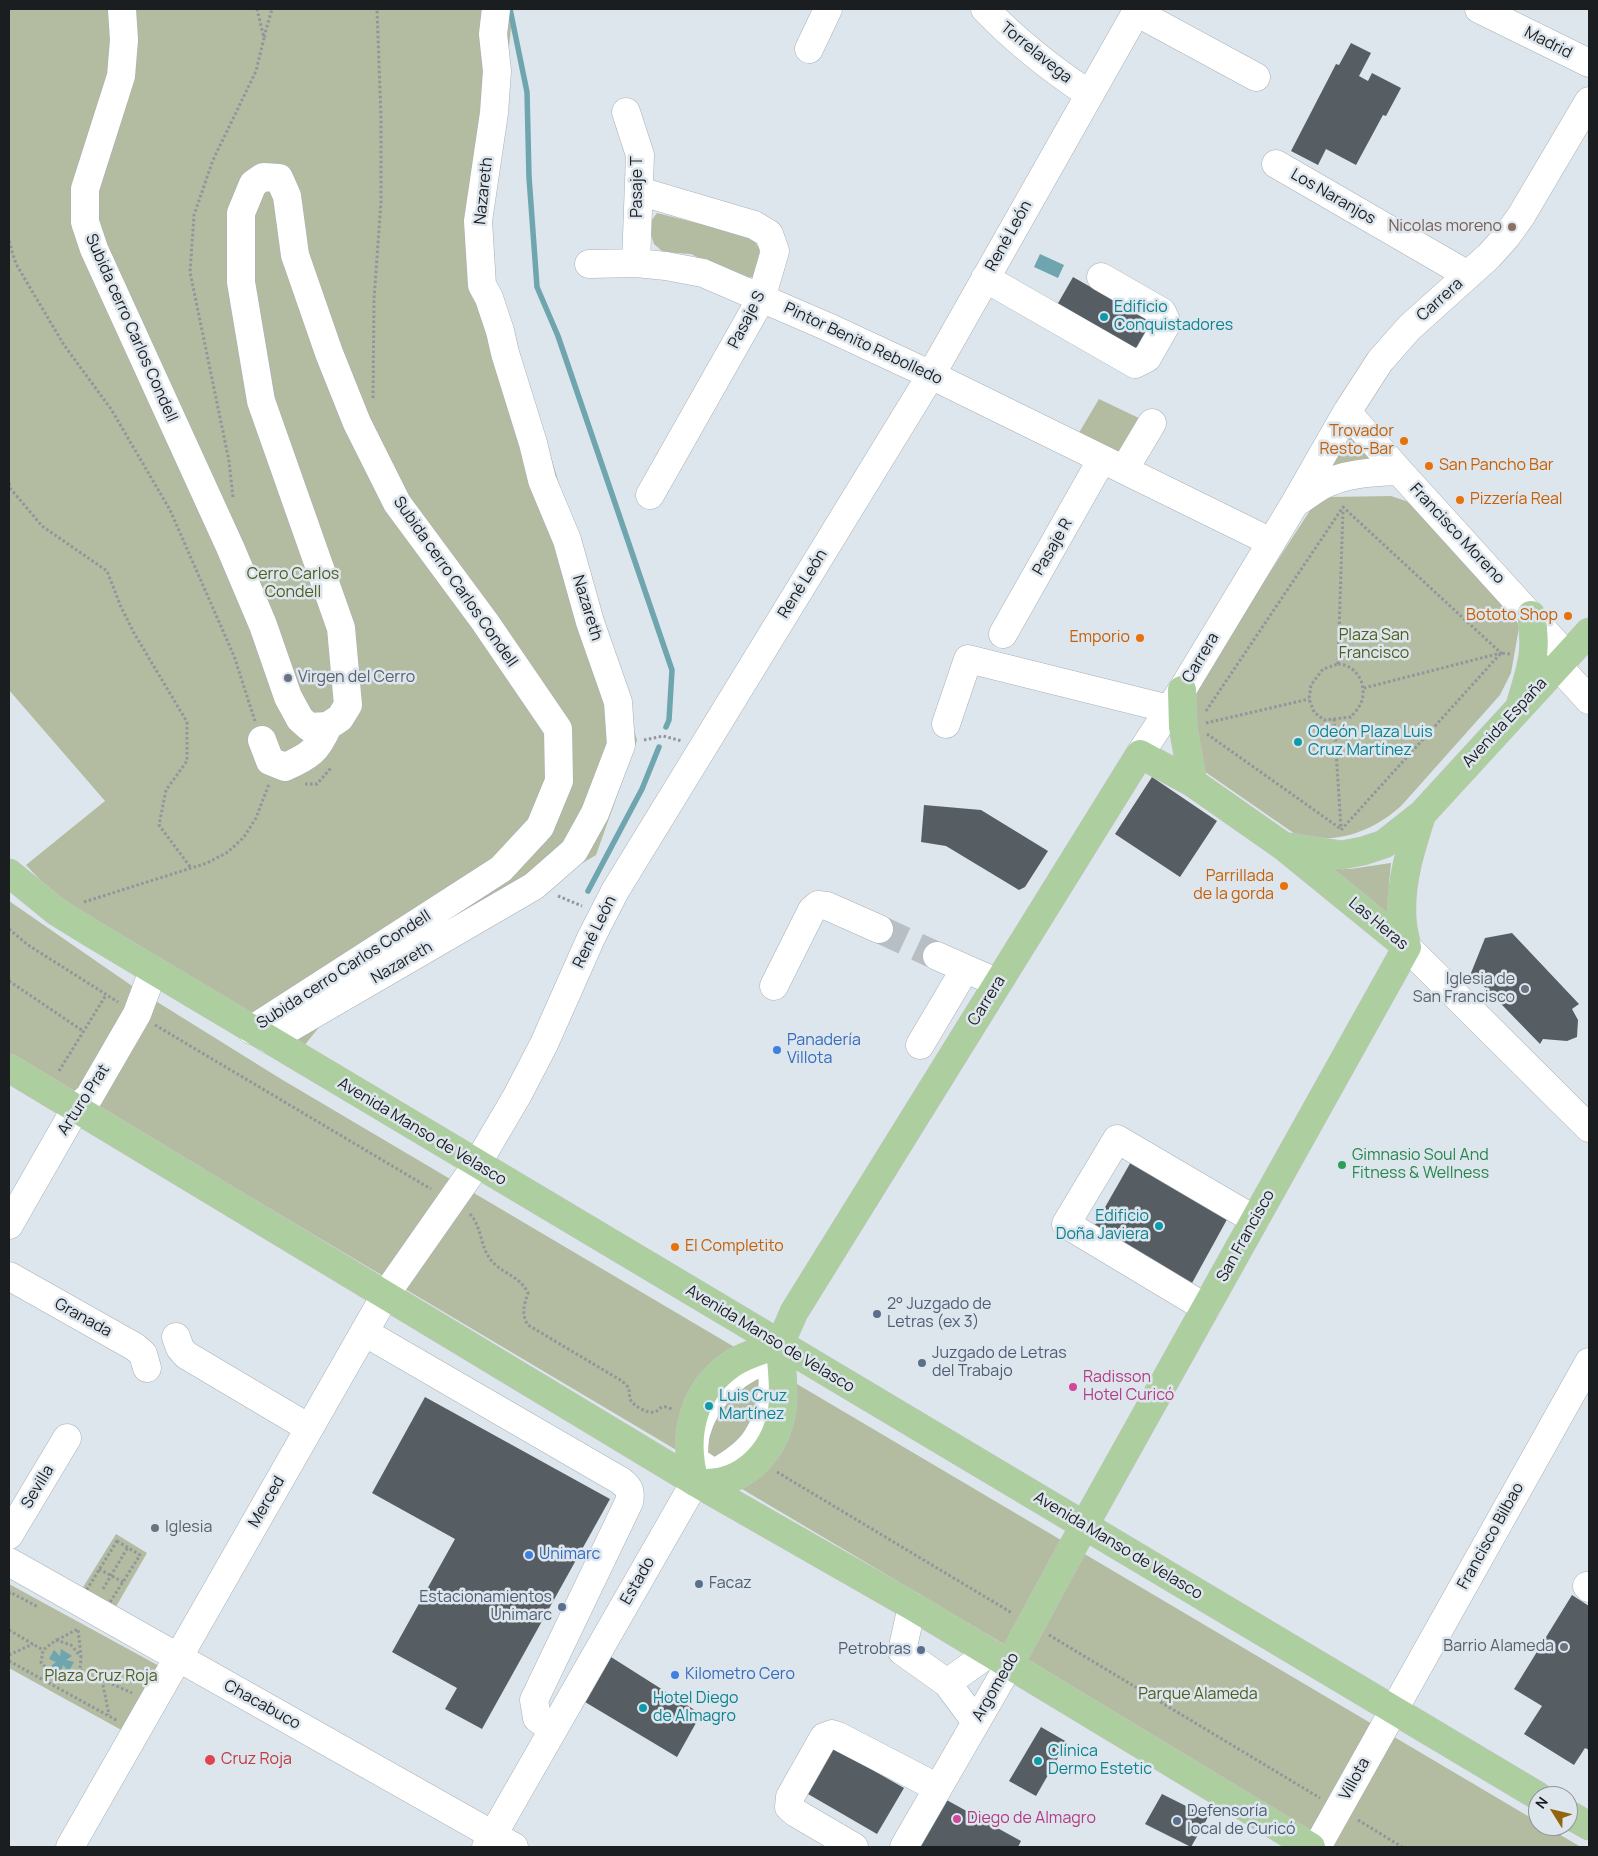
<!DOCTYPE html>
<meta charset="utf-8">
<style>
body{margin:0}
#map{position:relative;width:1598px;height:1856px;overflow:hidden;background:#dee6ed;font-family:Manrope,sans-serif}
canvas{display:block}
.frame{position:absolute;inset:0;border:10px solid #1b1e21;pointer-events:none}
.north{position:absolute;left:1528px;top:1786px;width:50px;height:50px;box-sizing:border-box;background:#dee6ed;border:1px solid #90969b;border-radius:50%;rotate:306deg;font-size:14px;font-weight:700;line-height:20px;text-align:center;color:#1b1e21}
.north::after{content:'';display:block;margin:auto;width:18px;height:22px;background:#91640e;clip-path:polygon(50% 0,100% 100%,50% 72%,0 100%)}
</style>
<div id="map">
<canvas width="1598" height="1856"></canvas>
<div class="frame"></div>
<div class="north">N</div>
</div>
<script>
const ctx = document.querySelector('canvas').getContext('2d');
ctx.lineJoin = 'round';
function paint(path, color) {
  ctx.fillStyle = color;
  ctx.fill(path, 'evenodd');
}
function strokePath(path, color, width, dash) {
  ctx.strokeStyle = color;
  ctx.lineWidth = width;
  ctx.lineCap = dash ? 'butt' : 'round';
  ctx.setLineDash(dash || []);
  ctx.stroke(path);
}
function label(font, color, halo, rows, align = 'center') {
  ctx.font = font + ' Manrope,sans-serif';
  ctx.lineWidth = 5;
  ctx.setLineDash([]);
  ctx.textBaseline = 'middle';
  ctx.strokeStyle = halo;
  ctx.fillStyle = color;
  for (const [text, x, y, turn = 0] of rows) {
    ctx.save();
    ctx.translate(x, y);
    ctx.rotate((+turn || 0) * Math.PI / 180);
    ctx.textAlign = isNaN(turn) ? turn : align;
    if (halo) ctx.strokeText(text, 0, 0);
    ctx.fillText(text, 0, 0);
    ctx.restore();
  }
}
paint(new Path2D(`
 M9,9H513L487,254L522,362L637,740L596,855L333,1010L299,1052L58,899L26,865L105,801L9,690Z
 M657,213L752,237L760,250L754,277L740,278L691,254L663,252L654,244L648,225Z
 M1099,399L1143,420L1121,460L1077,436Z
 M1352,434L1385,466L1327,473Z
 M1391,496L1406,501L1422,512L1514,612L1519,628L1511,673L1500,695L1402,805C1373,832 1334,846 1295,834L1201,769L1193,749L1195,696L1201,678L1311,509L1330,497Z
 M1391,863L1389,883L1391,922L1328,868L1350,869Z
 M9,901L138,990L281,1079L1538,1822V1826H1545L1581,1847H1336L1166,1750L1010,1648L9,1054Z
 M116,1534L147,1553L106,1624L72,1605Z
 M9,1584L161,1667L125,1732L9,1668Z`), '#b3bba1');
paint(new Path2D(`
 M1040,254L1064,265L1058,278L1034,267Z
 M61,1649L72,1656L66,1660L74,1662L69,1671L63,1665L61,1672L51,1666L56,1662L49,1659L54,1650L60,1656Z`), '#6fa5af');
strokePath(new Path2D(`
 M510,9L527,92L529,177L537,287L558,336L672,670L669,720L666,727
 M588,891L642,789L659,747`), '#6fa5af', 5.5);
paint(new Path2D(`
 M1351,43L1371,53L1359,76L1368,81L1372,73L1401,88L1386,116L1383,115L1356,165L1326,149L1318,165L1291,151L1336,64L1339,65Z
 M1073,277L1154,323L1134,358L1053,312Z
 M1152,777L1217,821L1180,877L1115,834Z
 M924,805L981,810L1048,851L1025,887L1019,890L946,846L921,842Z
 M1512,933L1579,1004L1572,1009L1578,1020L1577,1037L1567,1041L1543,1039L1540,1044L1471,973L1485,938Z
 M1132,1160L1230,1214L1186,1294L1088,1237Z
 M425,1397L610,1499L482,1729L445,1709L457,1688L392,1652L455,1539L372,1493Z
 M1572,1595L1589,1606V1750L1585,1748L1574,1765L1524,1734L1542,1706L1514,1689Z
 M611,1657L701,1714L677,1757L585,1702Z
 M1041,1727L1067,1742L1036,1796L1009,1781Z
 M834,1748L904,1788L877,1834L808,1794Z
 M1162,1794L1208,1817L1191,1847L1145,1824Z
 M943,1798L1021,1841L1018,1847H916Z`), '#565e64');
strokePath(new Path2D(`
 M879,929L937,956`), '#b7bec4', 28, [28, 14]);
const minor = new Path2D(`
 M122,9L124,40L121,76L85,189V222L94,249L230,547L263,625L288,697L300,719L309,727L328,726L340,718L348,705L341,628L261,401L241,282V213L253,184L263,177L279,178L287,196L295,255L329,353L357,423L397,503L485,622L558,729L559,781L540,827L501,869L251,1030
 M985,9C1017,42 1051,69 1089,94
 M1479,9L1589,63
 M1136,12L1256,77
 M809,49L828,9
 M626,112L640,155L636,263
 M1276,164L1468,275
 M639,191L754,225L769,234L775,251L761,299L650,495
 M589,264L636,263L666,266L703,273L828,327L931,375L1271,542
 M985,278L1135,364L1147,358L1167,323L1162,312L1101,277
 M1347,412L1399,471L1567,656
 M1124,470L1152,423
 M1297,502C1305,497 1312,491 1321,486C1344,473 1373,472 1399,471
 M1003,634L1102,459
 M1558,666L1589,700
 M946,724L968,659L1169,709
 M262,740L270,761L285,767C310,756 317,751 328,726
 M1140,754L1182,690L1295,503L1347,412L1380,361L1409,328L1489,256L1506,237L1521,216L1589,101
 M1407,947L1589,1128
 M937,956L998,983
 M774,986L812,910L818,905L827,906L879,929
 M269,1040L534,886L574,851L595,813L621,745L618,702L590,622L567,540L542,480L533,443L505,353L500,331L489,298L482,285L478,221L494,113L497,71L493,34L496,9
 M920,1045L965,969
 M9,1225L76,1108L89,1097L137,1014L153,971
 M9,1276L135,1347L143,1354L147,1368
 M1206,1308L1066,1224L1117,1139L1255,1220
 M364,1332L621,1481C630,1488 631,1492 629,1502L534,1700L537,1718L553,1730
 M176,1337L180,1348L186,1355L309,1428
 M761,1362L767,1363C774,1371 773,1383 772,1393C765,1438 749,1455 709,1476L706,1468L694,1460C694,1452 694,1442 696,1433C705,1400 730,1375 761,1362Z
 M9,1535L67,1438
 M9,1562L514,1847
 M1587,1586L1589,1588
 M912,1606L902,1651L947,1683L976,1722
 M947,1683L989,1653
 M70,1847L386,1294L477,1164L517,1096L544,1044L591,938L615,891L931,375L1138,9
 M486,1847L695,1482
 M854,1847L796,1813L789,1807L790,1797L824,1737L832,1734L838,1736L938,1788
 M904,1847L1009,1665
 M1317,1847L1589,1362`);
const major = new Path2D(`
 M1182,690L1183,727L1193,783
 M1521,702C1531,669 1538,650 1531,615
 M1283,846L1342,855L1363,851L1384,844L1422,814L1589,632
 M9,873L57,912L96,936L1538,1796
 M1407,947C1405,937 1402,927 1402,917C1400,881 1411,848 1422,814
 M9,1068L695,1482L912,1606L1311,1847
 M780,1344C781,1365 785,1389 782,1410C775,1453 741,1489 695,1482C682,1437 692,1390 733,1363C747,1354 764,1350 780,1344L794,1312L1140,754L1193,783L1283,846L1407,947
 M1009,1665L1084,1526L1407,947
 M1568,1814L1589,1826`);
strokePath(minor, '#a8b0b7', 29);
strokePath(major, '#c4c4c5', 29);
strokePath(new Path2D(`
 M264,37L272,9
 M9,241L16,264L64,345L111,409L170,510L234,656L255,721
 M373,398L374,299L381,202V118L377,9
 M9,483L10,488L42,526L107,571L121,607L134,633L187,722V761L166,790L159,825L191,868
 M233,497L229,461L190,272L194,215L213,160L256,71L264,38L257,9
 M1338,664L1343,509
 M1338,664C1357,665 1368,685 1361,703C1359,708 1354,713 1351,717L1324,720L1314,712L1309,699L1311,685L1323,669Z
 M1206,711L1343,507L1501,653L1364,688
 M1334,719L1341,828
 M1206,723L1309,699
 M1207,734L1341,829
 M644,740L663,736L682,741
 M305,784H317L331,768
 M1341,830L1501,653L1511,654
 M558,896L582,906
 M84,902L207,863L228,852L244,837L256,818L269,784
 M9,929L28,945L118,1002
 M9,981L83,1031
 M155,1025L431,1189
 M59,1071L106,995
 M470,1214C482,1227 480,1247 491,1260C502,1274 519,1275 528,1293C524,1305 521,1314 528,1325L622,1381L628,1387C630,1391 629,1395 630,1399C633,1406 648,1414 655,1412C659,1410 660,1406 666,1407C669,1407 671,1409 673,1410
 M777,1472L1012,1613
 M117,1541L140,1555L107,1607L84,1594Z
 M99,1569L123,1582
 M103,1589L128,1547
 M9,1594L10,1592L38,1607
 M9,1630L43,1650
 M1049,1635L1320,1798
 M56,1640L71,1645L81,1657L80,1670L68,1678L52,1673L41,1663L43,1650Z
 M57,1640L78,1629L81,1656
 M9,1655L33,1644
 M9,1661L118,1721
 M80,1670L132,1693
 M102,1680L109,1715
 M1358,1820L1402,1847`), '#90969c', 3, [2.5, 2.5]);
strokePath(minor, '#fff', 28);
strokePath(major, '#adce9f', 28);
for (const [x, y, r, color] of [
 [1512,227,5,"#8d6e63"],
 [1104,317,5,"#0f9aa8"],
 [1404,441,5,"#e8710a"],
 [1429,466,5,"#e8710a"],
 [1460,500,5,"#e8710a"],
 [1568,616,5,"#e8710a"],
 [1140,638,5,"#e8710a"],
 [288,678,5,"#6b7280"],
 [1298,742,5,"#0f9aa8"],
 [1284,886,5,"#e8710a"],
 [1525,989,5,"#6b7280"],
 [777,1050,5,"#3f7fe0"],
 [1342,1165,5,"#2e9e5b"],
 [1159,1226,5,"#0f9aa8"],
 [675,1247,5,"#e8710a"],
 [877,1314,5,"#5c6f8a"],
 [922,1363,5,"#5c6f8a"],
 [1073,1387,5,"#d1479c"],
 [709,1406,5,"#0f9aa8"],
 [155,1528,5,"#6b7280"],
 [529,1555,5,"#3f7fe0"],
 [699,1584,5,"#5c6f8a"],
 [562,1607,5,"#5c6f8a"],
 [1564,1647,5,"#6b7280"],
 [921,1650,5,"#5c6f8a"],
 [675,1675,5,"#3f7fe0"],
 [643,1708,5,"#0f9aa8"],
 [210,1760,6,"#e0444e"],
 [1038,1761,5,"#0f9aa8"],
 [957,1819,5,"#d1479c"],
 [1177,1821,5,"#5c6f8a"]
]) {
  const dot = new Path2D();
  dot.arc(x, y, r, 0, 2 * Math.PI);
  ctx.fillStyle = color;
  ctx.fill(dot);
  strokePath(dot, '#dee6ed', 2);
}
label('16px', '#1b1e21', '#dee6ed', [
 ["Madrid",1548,43,27],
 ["Torrelavega",1036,53,39],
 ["Pasaje T",638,187,-90],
 ["Nazareth",484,191,-84],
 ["Los Naranjos",1333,197,30],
 ["René León",1009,236,-61],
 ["Carrera",1440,300,-42],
 ["Pasaje S",747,320,-63],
 ["Subida cerro Carlos Condell",131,328,66],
 ["Pintor Benito Rebolledo",863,344,25],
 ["Francisco Moreno",1457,534,47],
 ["Pasaje R",1053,547,-60],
 ["Subida cerro Carlos Condell",455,582,55],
 ["René León",803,584,-58],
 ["Nazareth",587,608,73],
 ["Carrera",1201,658,-59],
 ["Avenida España",1505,723,-47],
 ["Las Heras",1378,924,40],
 ["René León",595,932,-64],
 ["Nazareth",402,963,-30],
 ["Subida cerro Carlos Condell",344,970,-33],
 ["Carrera",987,1001,-58],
 ["Arturo Prat",84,1100,-57],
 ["Avenida Manso de Velasco",422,1132,31],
 ["San Francisco",1246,1236,-61],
 ["Granada",83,1318,29],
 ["Avenida Manso de Velasco",770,1339,31],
 ["Sevilla",38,1487,-59],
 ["Merced",267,1502,-60],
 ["Francisco Bilbao",1491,1536,-61],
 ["Avenida Manso de Velasco",1118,1546,31],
 ["Estado",638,1581,-60],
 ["Argomedo",996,1687,-60],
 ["Chacabuco",262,1705,29],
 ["Villota",1355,1779,-61]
]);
label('16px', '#785e54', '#dee6ed', [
 ["Nicolas moreno",1502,227]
], 'right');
label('16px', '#0d838f', '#dee6ed', [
 ["Edificio",1114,308],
 ["Conquistadores",1114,326],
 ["Odeón Plaza Luis",1308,733],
 ["Cruz Martínez",1308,751],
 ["Edificio",1149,1217,"right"],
 ["Doña Javiera",1149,1235,"right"],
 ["Luis Cruz",719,1397],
 ["Martínez",719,1415],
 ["Hotel Diego",653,1699],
 ["de Almagro",653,1717],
 ["Clínica",1048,1752],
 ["Dermo Estetic",1048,1770]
], 'left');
label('16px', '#c56008', '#dee6ed', [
 ["Trovador",1394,432],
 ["Resto-Bar",1394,450],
 ["San Pancho Bar",1439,466,"left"],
 ["Pizzería Real",1470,500,"left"],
 ["Bototo Shop",1558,616],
 ["Emporio",1130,638],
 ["Parrillada",1274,877],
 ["de la gorda",1274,895],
 ["El Completito",685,1247,"left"]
], 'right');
label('16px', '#4f5d1e', '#dee6ed', [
 ["Cerro Carlos",293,575],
 ["Condell",293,593],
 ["Plaza San",1374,636],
 ["Francisco",1374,654],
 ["Plaza Cruz Roja",101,1677],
 ["Parque Alameda",1198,1695]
]);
label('16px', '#5b616d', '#dee6ed', [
 ["Virgen del Cerro",298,678],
 ["Iglesia de",1515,980,"right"],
 ["San Francisco",1515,998,"right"],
 ["Iglesia",165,1528],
 ["Barrio Alameda",1554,1647,"right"]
], 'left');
label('16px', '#366cbe', '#dee6ed', [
 ["Panadería",787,1041],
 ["Villota",787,1059],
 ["Unimarc",539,1555],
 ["Kilometro Cero",685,1675]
], 'left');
label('16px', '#27864d', '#dee6ed', [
 ["Gimnasio Soul And",1352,1156],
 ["Fitness & Wellness",1352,1174]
], 'left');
label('16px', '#4e5e75', '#dee6ed', [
 ["2° Juzgado de",887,1305],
 ["Letras (ex 3)",887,1323],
 ["Juzgado de Letras",932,1354],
 ["del Trabajo",932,1372],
 ["Facaz",709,1584],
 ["Estacionamientos",552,1598,"right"],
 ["Unimarc",552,1616,"right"],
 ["Petrobras",911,1650,"right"],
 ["Defensoría",1187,1812],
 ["local de Curicó",1187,1830]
], 'left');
label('16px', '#b23c85', '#dee6ed', [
 ["Radisson",1083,1378],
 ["Hotel Curicó",1083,1396],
 ["Diego de Almagro",967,1819]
], 'left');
label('16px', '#be3a42', '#dee6ed', [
 ["Cruz Roja",221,1760]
], 'left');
</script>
